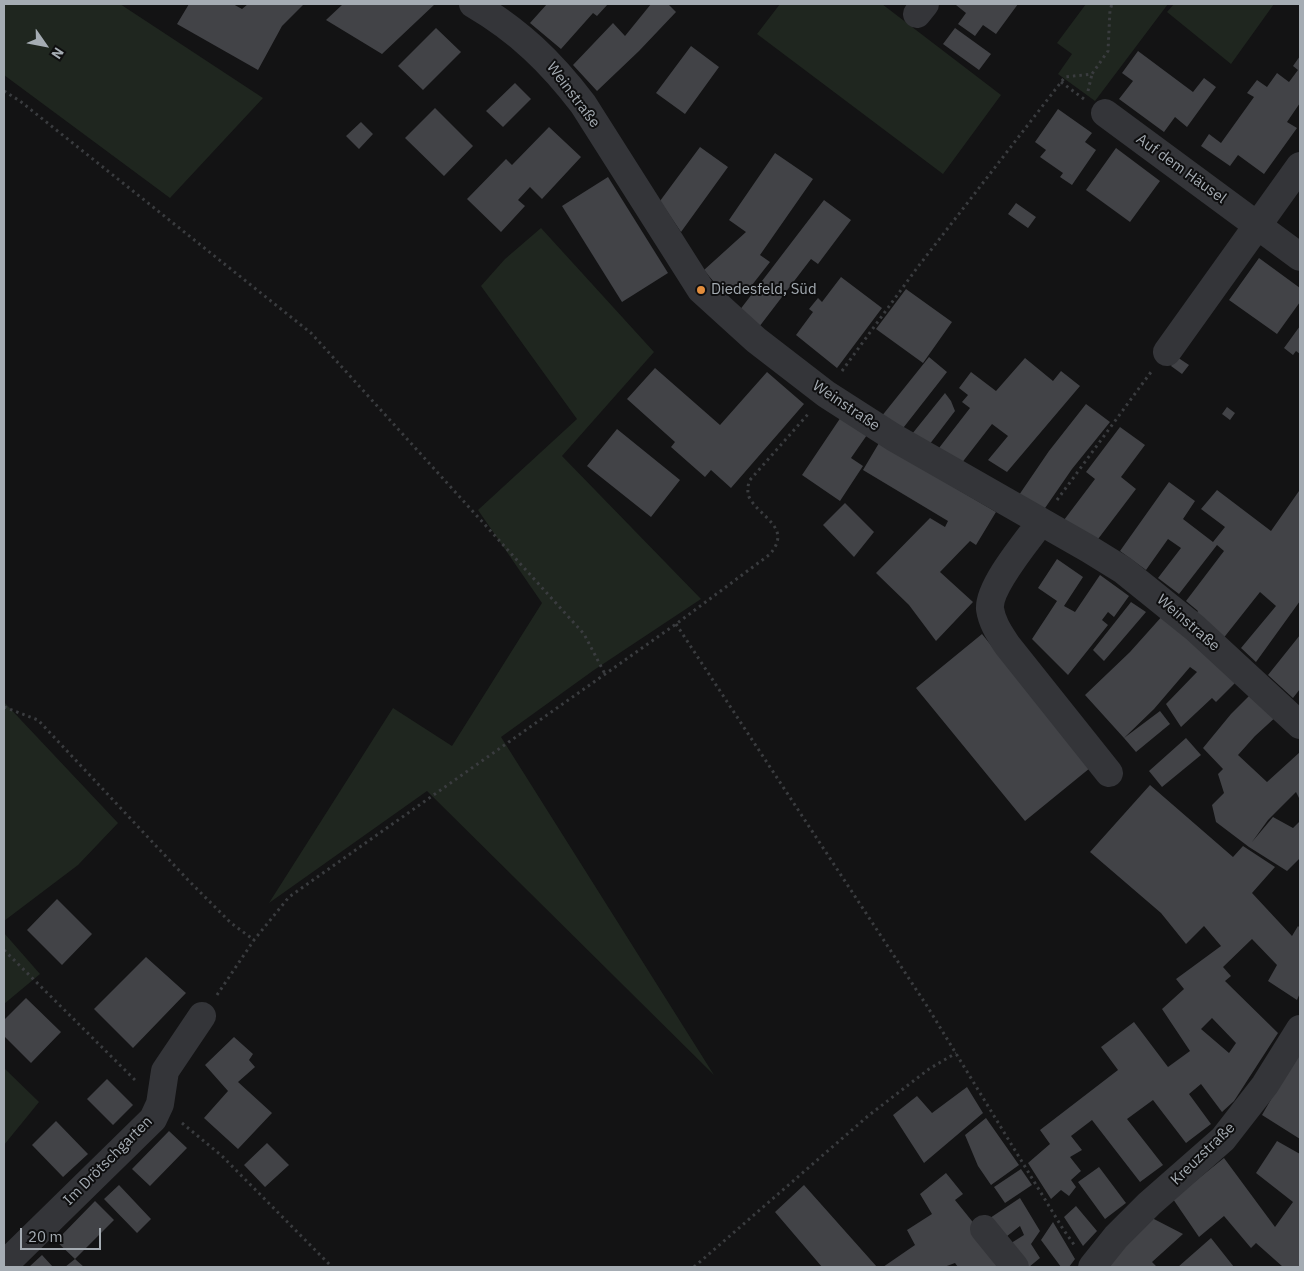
<!DOCTYPE html>
<meta charset="utf-8">
<style>
body{margin:0}
#map{position:relative;width:1304px;height:1271px;overflow:hidden;background:#131314;font-family:"IBM Plex Sans",sans-serif}
canvas{display:block}
.frame{position:absolute;inset:0;border:5px solid #a5acb3;pointer-events:none}
.north{position:absolute;left:20px;top:20px;width:50px;height:50px;-webkit-text-stroke:4px #0e0e0f;paint-order:stroke;rotate:123deg;font-size:14px;font-weight:700;line-height:20px;text-align:center;color:#a5acb3}
.north::after{content:'';display:block;margin:auto;width:18px;height:22px;background:#a5acb3;clip-path:polygon(50% 0,100% 100%,50% 72%,0 100%)}
.scale{position:absolute;left:20px;top:1228px;width:81px;height:22px;box-sizing:border-box;border:2px solid #a5acb3;border-top:0;padding-left:6px;font-size:15px;line-height:18px;white-space:nowrap;color:#a5acb3;-webkit-text-stroke:4px #0e0e0f;paint-order:stroke}
</style>
<div id="map">
<canvas width="1304" height="1271"></canvas>
<div class="frame"></div>
<div class="north">N</div>
<div class="scale">20 m</div>
</div>
<script>
const ctx = document.querySelector('canvas').getContext('2d');
ctx.lineJoin = 'round';
function paint(path, color) {
  ctx.fillStyle = color;
  ctx.fill(path, 'evenodd');
}
function strokePath(path, color, width, dash) {
  ctx.strokeStyle = color;
  ctx.lineWidth = width;
  ctx.lineCap = dash ? 'butt' : 'round';
  ctx.setLineDash(dash || []);
  ctx.stroke(path);
}
function label(font, color, halo, rows, align = 'center') {
  ctx.font = font + ' "IBM Plex Sans",sans-serif';
  ctx.lineWidth = 4;
  ctx.setLineDash([]);
  ctx.textBaseline = 'middle';
  ctx.strokeStyle = halo;
  ctx.fillStyle = color;
  for (const [text, x, y, turn = 0] of rows) {
    ctx.save();
    ctx.translate(x, y);
    ctx.rotate((+turn || 0) * Math.PI / 180);
    ctx.textAlign = isNaN(turn) ? turn : align;
    if (halo) ctx.strokeText(text, 0, 0);
    ctx.fillText(text, 0, 0);
    ctx.restore();
  }
}
paint(new Path2D(`
 M4,4H120L263,98L170,198L4,75Z
 M780,4H882L1001,95L943,174L757,34Z
 M1086,4H1168L1095,101L1058,74L1072,54L1057,43Z
 M1174,4H1274L1231,64L1167,12Z
 M541,228L654,352L562,456L701,599L594,670L501,737L714,1075L427,791L269,903L393,708L452,746L542,603L478,510L577,419L481,286L505,259Z
 M4,702L118,823L78,865L4,921Z
 M4,933L40,974L4,1004Z
 M4,1068L39,1102L4,1145Z`), '#1f261f');
paint(new Path2D(`
 M189,4H233L242,9L248,4H304L282,26L258,70L177,24Z
 M343,4H435L382,54L326,20Z
 M547,4H608L597,16L593,13L561,49L530,23Z
 M651,4H668L676,12L639,51L597,91L573,65L613,23L625,36Z
 M956,4H1018L996,34L983,25L975,36L958,24L966,13L956,5Z
 M436,28L461,52L423,90L398,66Z
 M955,28L991,54L979,70L943,44Z
 M691,46L719,67L685,114L656,93Z
 M1138,51L1193,92L1204,78L1216,87L1187,127L1175,117L1164,132L1119,99L1133,81L1122,73Z
 M1300,56V103L1287,122L1297,128L1264,174L1238,155L1230,166L1201,146L1209,134L1221,143L1254,97L1247,93L1257,80L1267,87L1277,73L1289,82L1298,70L1293,66Z
 M515,83L531,99L503,127L486,111Z
 M435,108L473,146L444,176L405,138Z
 M1058,109L1092,133L1085,142L1096,150L1072,185L1060,177L1063,173L1040,157L1046,150L1035,142Z
 M361,122L373,134L359,149L346,136Z
 M549,127L581,157L542,199L530,187L518,200L525,206L501,232L467,199L506,159L512,165Z
 M700,147L728,167L681,232L660,201Z
 M1116,148L1160,181L1130,222L1086,190Z
 M775,153L813,179L760,255L770,262L745,294L734,289L727,298L704,270L746,232L729,220Z
 M608,177L668,273L622,302L562,206Z
 M824,200L851,220L818,264L811,259L759,327L739,311Z
 M1016,203L1036,217L1028,228L1008,214Z
 M1259,258L1300,288V302L1277,334L1229,300Z
 M841,277L882,308L837,368L796,335L813,312L809,309L818,298L822,302Z
 M906,289L952,322L923,363L876,329Z
 M1300,326V354L1296,351L1293,355L1284,348Z
 M929,357L947,372L900,432L881,417Z
 M1177,357L1189,365L1182,374L1171,366Z
 M1025,358L1053,381L1061,371L1080,386L1007,472L988,460L1008,436L992,424L961,464L939,448L970,408L962,402L968,395L959,388L971,372L996,391Z
 M655,368L720,425L767,372L804,404L731,488L711,470L705,477L671,447L675,442L627,399Z
 M945,393L951,401L955,411L929,445L912,434Z
 M1086,404L1110,422L1072,469L1043,511L1019,495L1049,451Z
 M1227,407L1235,413L1230,420L1222,414Z
 M841,417L867,435L851,458L863,466L840,501L802,475Z
 M1120,427L1145,445L1121,477L1136,489L1095,543L1064,520L1095,479L1086,472Z
 M617,429L680,480L651,517L587,466Z
 M879,443L996,512L976,545L970,541L940,572L973,602L936,641L909,605L876,573L930,518L945,527L948,521L863,470Z
 M1169,482L1195,501L1183,519L1213,542L1225,527L1201,509L1217,490L1271,531L1299,491L1300,492V601L1256,662L1241,648L1276,606L1260,592L1222,640L1194,617L1198,611L1186,601L1224,551L1217,545L1179,594L1158,578L1181,548L1168,539L1146,570L1120,551Z
 M845,503L874,532L854,557L823,525Z
 M1057,559L1083,577L1064,606L1075,612L1100,575L1129,596L1114,617L1108,612L1102,620L1108,625L1068,675L1032,639L1057,601L1038,588Z
 M1131,602L1146,612L1104,661L1093,650Z
 M1164,614L1238,680L1216,702L1212,698L1181,727L1166,704L1197,672L1190,667L1154,709L1124,738L1085,695L1130,652Z
 M982,634L1090,768L1025,821L916,688Z
 M1300,635V689L1293,698L1268,675Z
 M1254,691L1278,715L1255,736L1238,755L1267,782L1300,752V800L1296,792L1268,820L1252,842L1273,817L1293,828L1300,821V858L1287,871L1249,847L1216,822L1212,805L1224,793L1218,774L1223,769L1203,748L1231,714Z
 M1160,711L1170,724L1136,752L1124,738Z
 M1186,738L1201,755L1162,787L1149,771Z
 M1150,785L1233,857L1243,846L1275,867L1252,893L1292,936L1298,926L1300,928V993L1297,1000L1268,981L1277,965L1252,939L1223,967L1231,976L1225,981L1278,1033L1234,1101L1222,1112L1201,1084L1189,1094L1211,1124L1186,1143L1153,1100L1127,1119L1163,1165L1140,1182L1092,1120L1071,1136L1082,1150L1070,1157L1081,1171L1071,1180L1076,1187L1069,1196L1061,1190L1051,1199L1028,1163L1050,1144L1040,1130L1118,1070L1101,1047L1134,1022L1168,1067L1190,1051L1162,1009L1184,989L1176,979L1221,946L1204,926L1186,944L1161,913L1090,852ZM1212,1018L1236,1043L1229,1053L1201,1029Z
 M57,899L92,934L62,965L27,930Z
 M146,957L186,993L133,1048L94,1009Z
 M26,998L61,1032L31,1063L4,1036V1020Z
 M234,1037L253,1054L249,1060L255,1067L238,1082L272,1113L238,1149L204,1118L228,1091L205,1065Z
 M1300,1049V1139L1262,1115Z
 M107,1079L133,1105L113,1125L87,1099Z
 M967,1087L983,1113L924,1163L893,1115L917,1096L932,1113Z
 M986,1118L1019,1165L991,1185L978,1166L965,1135Z
 M56,1121L88,1154L63,1177L32,1145Z
 M169,1131L187,1148L150,1186L132,1169Z
 M1277,1141L1300,1154V1267H1283L1256,1243L1251,1248L1224,1216L1199,1237L1173,1199L1224,1158L1275,1227L1293,1202L1256,1173Z
 M267,1143L289,1165L265,1187L244,1165Z
 M1099,1167L1126,1203L1105,1219L1078,1182Z
 M1021,1169L1032,1185L1005,1203L994,1187Z
 M946,1173L963,1194L955,1200L1009,1267H958L955,1263L944,1267H883L915,1245L907,1230L932,1214L920,1194Z
 M119,1185L151,1219L137,1233L104,1199Z
 M804,1185L877,1267H822L775,1212Z
 M1020,1198L1040,1231L1031,1244L1040,1258L1029,1267H1024L1008,1245L1024,1235L1020,1226L1002,1240L990,1218Z
 M95,1201L114,1220L75,1259L84,1267H65L75,1259L56,1241Z
 M1076,1206L1097,1231L1083,1246L1064,1217Z
 M1152,1218L1183,1234L1152,1262L1157,1267H1108L1129,1239Z
 M1053,1222L1075,1259L1069,1267H1061L1041,1240Z
 M1211,1238L1234,1267H1178Z
 M42,1255L53,1267H29Z`), '#424347');
strokePath(new Path2D(`
 M1061,82L1084,99
 M4,91L20,101L311,333L584,634L605,674
 M1088,91L1092,74
 M842,371L917,268L1065,77L1092,74L1108,51L1110,10L1112,4
 M1057,500L1151,372
 M676,624L927,1006L1063,1229L1075,1246
 M4,707L38,720L189,881L231,923L254,940
 M4,950L135,1080
 M217,995L254,940L289,897L676,624L769,555C794,528 759,517 749,497C747,492 748,487 749,481L809,413
 M182,1123L222,1156L332,1267
 M694,1267L868,1116L929,1069L956,1053`), '#3a3c3f', 3, [2.5, 4]);
strokePath(new Path2D(`
 M473,4C519,31 551,62 583,104L701,290L756,340L826,394L893,437L1089,549L1123,570L1195,628L1300,725
 M917,14L925,4
 M1105,113L1300,257
 M1167,352L1300,166
 M1041,522C1027,541 988,587 990,609C992,623 1000,634 1007,645L1109,773
 M984,1229L1015,1267
 M4,1265L153,1119L160,1104L165,1071L202,1016
 M1092,1267L1116,1237L1149,1204L1223,1139L1265,1085L1300,1029`), '#343539', 28);
for (const [x, y, r, color] of [
 [701,290,5,"#e28d3c"]
]) {
  const dot = new Path2D();
  dot.arc(x, y, r, 0, 2 * Math.PI);
  ctx.fillStyle = color;
  ctx.fill(dot);
  strokePath(dot, '#0e0e0f', 2);
}
label('15px', '#a5acb3', '#0e0e0f', [
 ["Weinstraße",573,95,53],
 ["Auf dem Häusel",1181,169,36],
 ["Weinstraße",846,406,34],
 ["Weinstraße",1188,623,41],
 ["Kreuzstraße",1203,1154,-44],
 ["Im Drötschgarten",108,1161,-45]
]);
label('15px', '#a5acb3', '#0e0e0f', [
 ["Diedesfeld, Süd",711,290]
], 'left');
</script>
